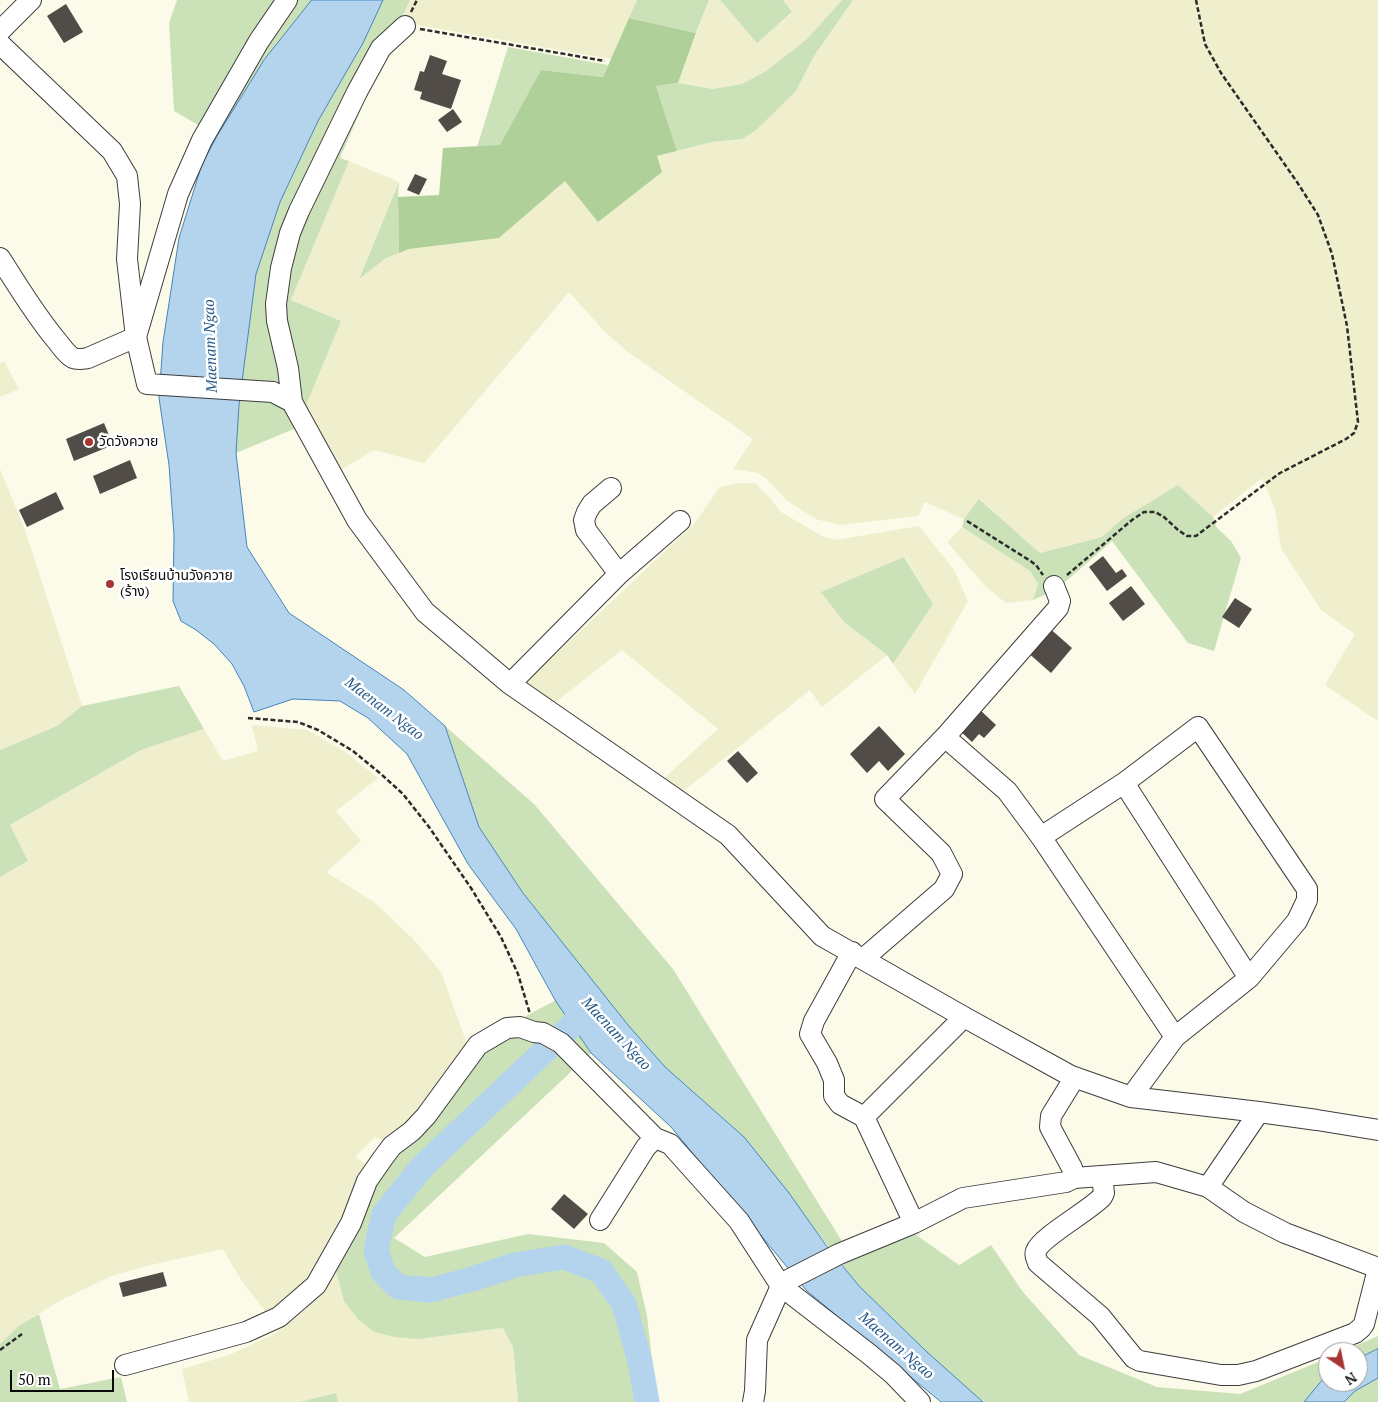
<!DOCTYPE html>
<meta charset="utf-8">
<style>
body{margin:0}
#map{position:relative;width:1378px;height:1402px;overflow:hidden;background:#fcfae9;font-family:"PT Serif",serif}
canvas{display:block}
.north{position:absolute;left:1318px;top:1342px;width:50px;height:50px;box-sizing:border-box;background:#fff;border:1px solid #9d9d9d;border-radius:50%;rotate:146deg;font-size:14px;font-weight:700;line-height:20px;text-align:center;color:#0a0a0a}
.north::after{content:'';display:block;margin:auto;width:18px;height:22px;background:#a73534;clip-path:polygon(50% 0,100% 100%,50% 72%,0 100%)}
.scale{position:absolute;left:10px;top:1370px;width:104px;height:22px;box-sizing:border-box;border:2px solid #0a0a0a;border-top:0;padding-left:6px;font-size:15px;line-height:18px;white-space:nowrap;color:#0a0a0a;-webkit-text-stroke:4px #fff;paint-order:stroke}
</style>
<div id="map">
<canvas width="1378" height="1402"></canvas>
<div class="north">N</div>
<div class="scale">50 m</div>
</div>
<script>
const ctx = document.querySelector('canvas').getContext('2d');
ctx.lineJoin = 'round';
function paint(path, color) {
  ctx.fillStyle = color;
  ctx.fill(path, 'evenodd');
}
function strokePath(path, color, width, dash) {
  ctx.strokeStyle = color;
  ctx.lineWidth = width;
  ctx.lineCap = dash ? 'butt' : 'round';
  ctx.setLineDash(dash || []);
  ctx.stroke(path);
}
function label(font, color, halo, rows, align = 'center') {
  ctx.font = font + ' "PT Serif","Noto Sans Thai",serif';
  ctx.lineWidth = 5;
  ctx.setLineDash([]);
  ctx.textBaseline = 'middle';
  ctx.strokeStyle = halo;
  ctx.fillStyle = color;
  for (const [text, x, y, turn = 0] of rows) {
    ctx.save();
    ctx.translate(x, y);
    ctx.rotate((+turn || 0) * Math.PI / 180);
    ctx.textAlign = isNaN(turn) ? turn : align;
    if (halo) ctx.strokeText(text, 0, 0);
    ctx.fillText(text, 0, 0);
    ctx.restore();
  }
}
paint(new Path2D(`
 M410,0H637L611,59L400,22Z
 M709,0H720L757,42L792,13L783,0H842L807,39L766,71L742,84L713,89L678,83Z
 M853,0H1378V721L1325,685L1355,634L1321,610L1281,548L1275,509L1262,478L1213,517L1178,485L1122,519L1102,537L1040,553L980,499L964,519L925,502L918,516L839,525L816,519L786,500L768,480L758,473L733,469L753,439L628,352L605,332L569,292L424,463L374,450L337,472L305,405L341,321L291,300L349,161L399,182L359,278L386,258L409,249L499,238L565,181L712,142L742,139L796,91L814,56Z
 M4,361L19,389L0,397V364Z
 M0,469L25,530L82,706L57,726L0,750Z
 M741,483H755L769,497L781,512L822,536L836,540L919,526L954,570L968,601L915,694L893,664L933,604L905,557L822,592L844,622L887,655L822,707L810,690L681,793L661,781L718,729L622,650L553,704L524,684L694,524L720,487Z
 M962,527L1030,571L1038,584L1033,600L1006,603L985,586L947,542Z
 M252,725L307,730L344,751L378,778L336,811L361,841L326,872L374,902L413,939L441,972L468,1047L433,1097L387,1143L375,1137L355,1157L369,1166L309,1284L270,1317L241,1280L223,1249L155,1264L114,1275L63,1299L20,1325L0,1344V877L28,861L10,825L141,750L204,729L223,761L258,751Z
 M336,1271L344,1301L419,1339L503,1328L513,1347L518,1402H338L335,1393L299,1402H189L182,1369L229,1355L274,1334L302,1313Z`), '#efeecd');
paint(new Path2D(`
 M177,0H312L264,60L217,136L174,111L169,23Z
 M383,0H410L386,52L340,158L349,161L291,300L341,321L306,405L313,421L236,453L239,405L256,274L280,202L318,121L363,43Z
 M637,0H709L696,33L629,18Z
 M720,0H783L792,12L757,43Z
 M842,0H853L814,56L796,91L756,130L742,139L712,142L677,151L656,86L678,83L713,89L742,84L766,71L807,39Z
 M508,47L608,65L603,77L541,70L500,146L477,147Z
 M399,182L398,197L399,253L386,258L359,279Z
 M1178,485L1213,517L1217,528L1231,541L1241,558L1214,651L1188,643L1112,541L1056,590L1033,600L1038,584L1030,571L962,527L964,519L979,499L1040,553L1102,537L1122,519Z
 M904,557L933,604L893,664L887,655L844,622L821,592Z
 M179,686L204,729L141,750L10,825L28,861L0,877V750L57,726L82,706Z
 M445,726L534,804L673,969L853,1259L909,1230L959,1265L991,1245L1023,1292L1079,1355L1157,1387L1240,1394L1328,1358V1376L1323,1379L1304,1402H983L927,1352L859,1286L744,1137L665,1067L628,1025L523,893L479,827Z
 M556,1000L591,1053L394,1238L425,1257L528,1234L604,1243L637,1272L647,1316L657,1402H518L513,1347L503,1328L419,1339L395,1337L374,1332L358,1319L344,1301L336,1271L323,1261L419,1117L468,1047Z
 M39,1314L60,1389L121,1377L127,1402H0V1344L20,1325Z
 M1378,1336V1349L1358,1359V1352H1341Z
 M1378,1378V1402H1344L1355,1391Z
 M336,1393L338,1402H299Z`), '#cbe2b8');
paint(new Path2D(`
 M629,18L696,33L678,83L656,86L677,151L657,156L662,172L598,222L565,181L499,238L409,249L399,253L398,197L439,195L443,148L500,145L541,70L603,77Z`), '#afd099');
const water = new Path2D(`
 M312,0H383L363,43L318,121L280,202L256,274L239,405L236,453L247,547L289,613L404,690L445,726L479,827L523,893L628,1025L665,1067L744,1137L789,1193L828,1248L859,1286L927,1352L983,1402H941L807,1291L671,1127L591,1053L555,1000L516,929L468,864L407,754L368,718L340,701L293,699L254,712L244,686L232,664L214,644L196,630L181,621L173,601L174,535L169,465L159,398L163,342L179,238L202,164L217,136L264,60Z
 M1378,1349V1378L1355,1391L1344,1402H1304L1323,1379L1328,1376V1382H1358V1359Z`);
paint(water, '#b4d4ed');
strokePath(water, '#4485bb', 1);
strokePath(new Path2D(`
 M589,1009L423,1166L384,1214L376,1250L383,1272L398,1287L431,1290L472,1279L515,1265L564,1257L601,1271L624,1304L640,1362L647,1402`), '#b4d4ed', 25);
paint(new Path2D(`
 M66,4L83,32L64,43L47,16Z
 M430,55L447,61L442,74L461,80L451,109L420,99L422,92L414,90L420,71L424,72Z
 M453,109L462,122L447,132L438,120Z
 M415,174L427,179L419,195L407,190Z
 M104,423L113,445L74,461L66,439Z
 M130,460L137,478L100,494L93,476Z
 M56,492L64,509L27,527L19,510Z
 M1103,556L1116,573L1122,569L1127,576L1107,591L1089,567Z
 M1131,586L1145,604L1123,621L1109,603Z
 M1235,598L1252,609L1239,628L1222,617Z
 M1047,626L1072,648L1051,673L1026,651Z
 M978,708L996,725L984,738L979,734L972,742L958,729Z
 M879,726L905,754L888,771L879,761L867,773L850,754Z
 M738,751L758,773L747,783L727,761Z
 M564,1194L588,1214L574,1229L551,1209Z
 M163,1272L167,1286L123,1297L119,1283Z`), '#514c47');
const minor = new Path2D(`
 M0,31L31,0
 M0,44L112,151L127,176L130,204L127,259L136,337L147,384L273,392L292,402L357,520L425,612L510,684L728,835L822,936L964,1017L1071,1076L1131,1097L1259,1112L1317,1120L1378,1130
 M0,258C18,286 35,315 57,341C62,347 66,354 73,358C78,360 82,359 88,358L136,337L178,194L202,140L259,41L287,0
 M292,402L288,368L277,321L276,304L281,268L290,233L299,211L357,92L381,48L405,26
 M611,488L592,504L587,512L584,520L586,530L619,574
 M510,684L619,574L680,521
 M945,737L1007,791L1041,837L1175,1037
 M1124,783L1249,978
 M1041,837L1124,783L1198,727L1307,889V900L1297,921L1249,978L1175,1037L1131,1097
 M852,952L814,1021L810,1034L827,1063L834,1080V1096L840,1104L864,1117L964,1017
 M863,959L944,889L952,874L941,853L885,799L945,737L1058,608L1060,601L1054,586
 M864,1117L914,1223
 M1102,1176L1104,1193L1102,1197C1089,1211 1041,1237 1036,1251C1034,1256 1037,1259 1038,1263L1100,1316L1134,1358L1140,1361L1221,1375H1238L1256,1371L1355,1333L1361,1328L1364,1324L1378,1269
 M1074,1178L1072,1168L1050,1127L1051,1116L1075,1077
 M1208,1187L1259,1112
 M600,1220L646,1147L655,1138
 M125,1365L246,1332L279,1317L316,1285L351,1223L367,1181L383,1158L392,1146L412,1131L426,1116L478,1045L507,1028L520,1027L534,1032L543,1033L561,1043L655,1138L670,1144L739,1221L781,1286L869,1354L893,1374L920,1402
 M753,1402L755,1391L757,1340L781,1286L790,1279L839,1254L914,1223L963,1198L1066,1182L1074,1178L1156,1172L1208,1187L1244,1212L1285,1233L1378,1268`);
strokePath(minor, '#3d3d3d', 22);
strokePath(new Path2D(`
 M411,12L417,0
 M420,29L605,61
 M967,521L1029,560L1036,565L1043,575
 M1067,575L1132,520L1144,512H1155L1164,517L1178,530L1187,536H1196L1280,473L1346,439L1354,433L1358,422L1347,326L1332,254L1318,215L1297,182L1221,73L1205,44L1196,0
 M248,718L298,722L318,730L353,751L381,774L403,794L429,827L471,888L501,937L518,974L530,1014
 M0,1350L22,1334`), '#2c2c2c', 2.5, [5, 2.5]);
strokePath(minor, '#fff', 20);
for (const [x, y, r, color] of [
 [89,442,5,"#a73534"],
 [110,584,5,"#a73534"]
]) {
  const dot = new Path2D();
  dot.arc(x, y, r, 0, 2 * Math.PI);
  ctx.fillStyle = color;
  ctx.fill(dot);
  strokePath(dot, '#fff', 2);
}
label('14px', '#0a0a0a', '#fff', [
 ["วัดวังควาย",99,442],
 ["โรงเรียนบ้านวังควาย",120,576],
 ["(ร้าง)",120,592]
], 'left');
label('italic 15px', '#24588a', '#fff', [
 ["Maenam Ngao",211,346,-92],
 ["Maenam Ngao",384,709,37],
 ["Maenam Ngao",616,1034,47],
 ["Maenam Ngao",896,1346,41]
]);
</script>
